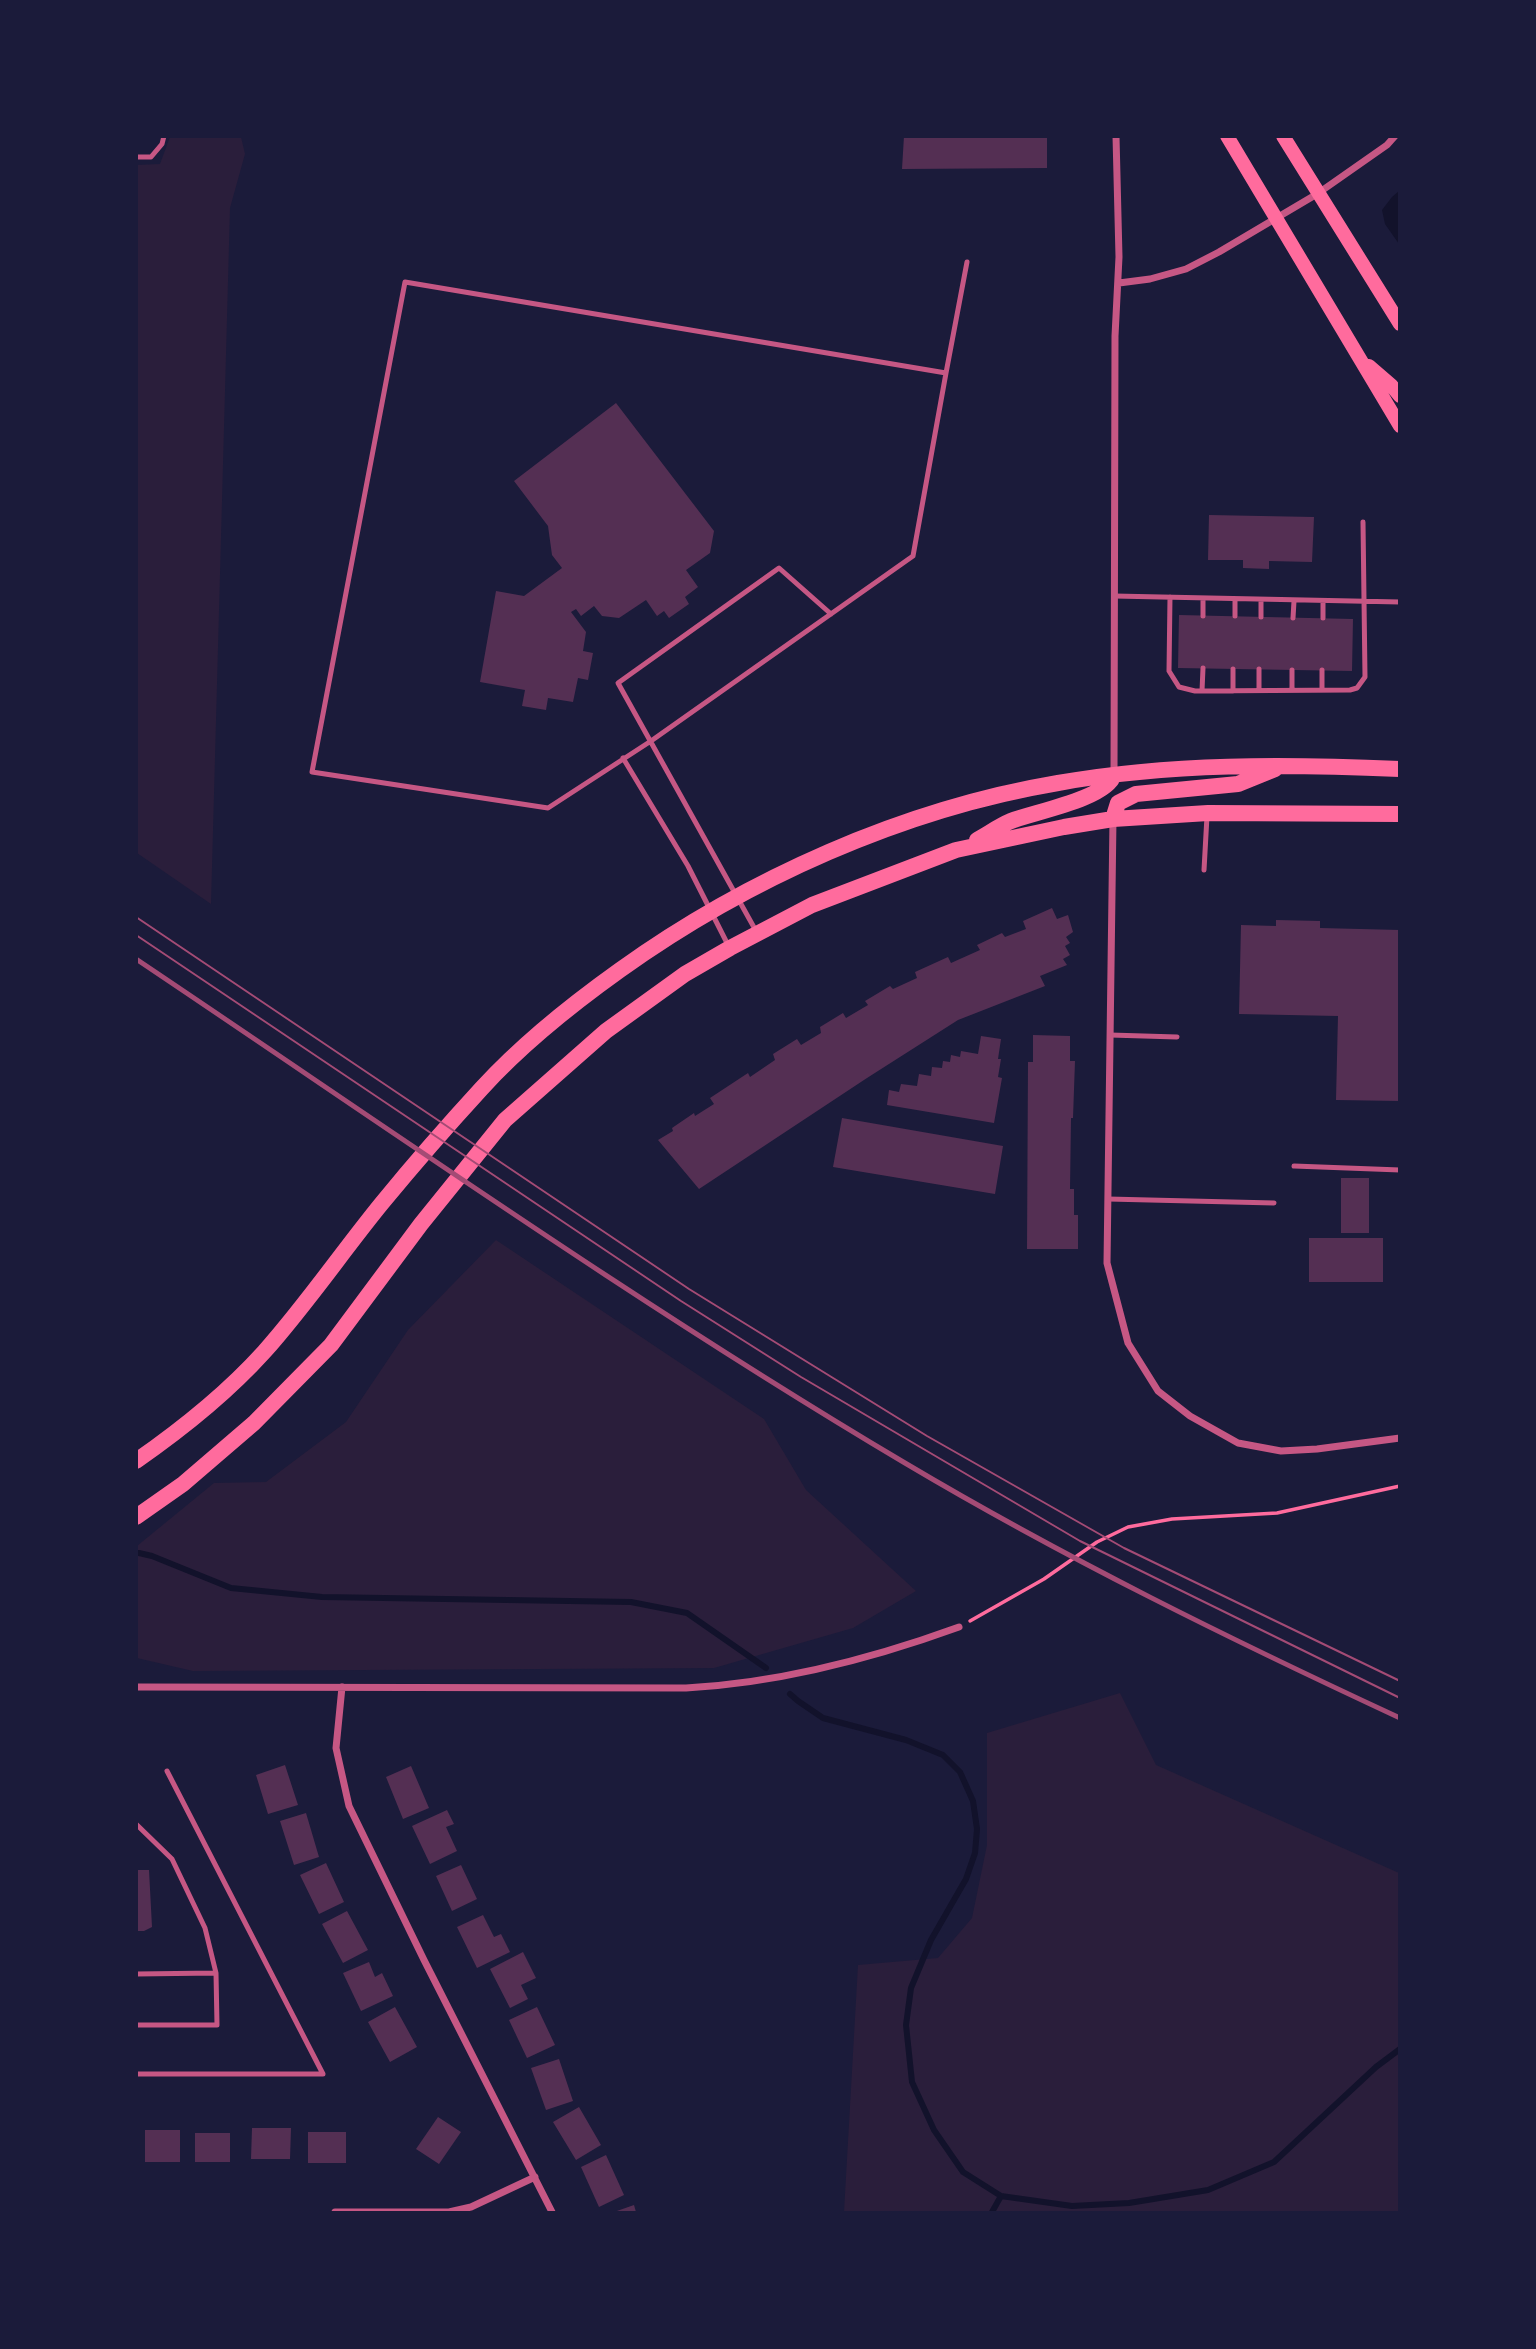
<!DOCTYPE html>
<style>
body{margin:0}
#map{position:relative;width:1536px;height:2349px;overflow:hidden;background:#1b1b3a;font-family:Cabin,sans-serif}
canvas{display:block}
.frame{position:absolute;inset:0;border:138px solid #1b1b3a;pointer-events:none}
</style>
<div id="map">
<canvas width="1536" height="2349"></canvas>
<div class="frame"></div>
</div>
<script>
const ctx = document.querySelector('canvas').getContext('2d');
ctx.lineJoin = 'round';
function paint(path, color) {
  ctx.fillStyle = color;
  ctx.fill(path, 'evenodd');
}
function strokePath(path, color, width, dash) {
  ctx.strokeStyle = color;
  ctx.lineWidth = width;
  ctx.lineCap = dash ? 'butt' : 'round';
  ctx.setLineDash(dash || []);
  ctx.stroke(path);
}
paint(new Path2D(`
 M170,137H241L245,154L230,208L211,904L137,853L136,165L160,164Z
 M496,1240L764,1419L806,1490L916,1591L853,1628L714,1668L193,1671L137,1658V1546L214,1483L266,1482L346,1422L408,1330Z
 M1120,1693L1156,1765L1399,1873V2212H844L858,1965L938,1958L972,1918L987,1845V1733Z`), '#2a1e3b');
paint(new Path2D(`
 M1399,191V244L1385,224L1382,210L1392,197Z`), '#12122b');
strokePath(new Path2D(`
 M139,1553L152,1556L231,1588L322,1597L631,1602L687,1613L766,1668
 M790,1694L798,1701L823,1718L906,1740L943,1755L960,1772L973,1801L977,1829L975,1853L966,1879L931,1940L911,1988L906,2025L912,2082L934,2130L963,2172L1001,2196L1072,2206L1129,2203L1208,2190L1274,2162L1376,2067L1400,2049
 M992,2212L1001,2196`), '#12122b', 6);
paint(new Path2D(`
 M904,136H1047V168L902,169Z
 M616,403L714,531L710,553L686,570L698,587L685,597L689,604L669,618L664,611L657,616L646,600L619,618L602,616L594,606L581,616L576,609L571,612L586,632L583,651L593,653L588,680L578,678L573,702L548,698L546,710L522,706L525,690L480,682L496,591L524,596L562,568L552,555L548,526L514,481Z
 M1209,515L1314,517L1312,562L1269,561V569L1243,568V560H1208Z
 M1179,615L1353,619L1352,671L1178,668Z
 M1052,908L1057,919L1068,915L1073,932L1066,937L1070,943L1065,946L1070,955L1063,959L1067,965L1040,976L1045,986L958,1020L867,1078L699,1189L658,1140L673,1131L672,1128L694,1113L695,1116L714,1104L710,1098L748,1073L750,1077L775,1060L773,1054L797,1039L801,1045L821,1033L820,1027L843,1013L846,1018L868,1005L865,1001L890,986L893,989L917,978L915,972L948,957L951,963L980,950L977,945L1002,933L1005,937L1026,929L1023,921Z
 M1276,920L1320,921V928L1400,930V1101L1336,1100L1338,1016L1239,1014L1241,925L1276,926Z
 M1033,1035L1070,1036V1061H1075L1073,1118H1071L1070,1189H1074V1215H1078V1249H1027L1028,1062H1033Z
 M981,1036L1001,1039L998,1059H1001L998,1077L1002,1078L994,1123L887,1105L889,1090L899,1092L901,1084L917,1086L919,1074L931,1076L932,1067L942,1068L943,1061L950,1062L951,1055L960,1057L961,1051L978,1054Z
 M842,1118L1003,1146L995,1194L833,1167Z
 M1341,1178H1369V1233H1341Z
 M1309,1238H1383V1282H1309Z
 M285,1765L298,1805L268,1814L256,1775Z
 M411,1766L429,1808L403,1819L386,1777Z
 M447,1810L454,1824L446,1827L457,1851L430,1864L412,1826Z
 M306,1813L319,1857L294,1865L280,1821Z
 M326,1863L344,1902L319,1914L300,1875Z
 M461,1865L477,1899L452,1911L436,1876Z
 M136,1870H149L152,1927L144,1931H136Z
 M347,1911L368,1950L343,1963L322,1924Z
 M483,1915L494,1937L501,1934L510,1952L477,1968L457,1927Z
 M523,1952L536,1978L521,1985L528,1999L510,2008L490,1969Z
 M369,1962L375,1977L382,1973L393,1996L361,2011L343,1973Z
 M395,2007L417,2047L390,2062L368,2022Z
 M537,2007L555,2045L527,2058L509,2020Z
 M559,2059L573,2101L546,2110L531,2068Z
 M579,2107L601,2145L576,2160L553,2122Z
 M438,2117L461,2132L439,2164L416,2149Z
 M252,2128H291L290,2159H251Z
 M145,2130H180V2162H145Z
 M308,2132H346V2163H308Z
 M195,2133H230V2162H195Z
 M606,2155L624,2195L599,2207L581,2167Z
 M634,2205L636,2212H614Z`), '#542f53');
strokePath(new Path2D(`
 M970,1621L1044,1579L1097,1542L1128,1527L1172,1519L1277,1513L1400,1486`), '#ff6b9d', 3.5);
strokePath(new Path2D(`
 M136,157H151L162,144L164,136
 M405,282L946,373L913,556L651,741L548,808L312,772Z
 M946,373L967,262
 M1114,596L1400,602
 M1170,597L1169,671L1179,687L1195,691L1350,690L1357,688L1365,677L1363,522
 M1203,598V616
 M1261,600V617
 M1323,601V618
 M1235,616V599
 M1293,618L1294,601
 M1292,670V690
 M1259,690V669
 M1322,690V670
 M1202,691L1203,668
 M1233,691V669
 M623,758L688,866L728,945
 M1204,870L1207,816
 M756,931L618,683L779,568L831,614
 M1110,1035L1177,1037
 M1294,1166L1400,1170
 M1108,1199L1274,1203
 M136,1824L172,1859L205,1928L216,1973L217,2025H136
 M136,1974L216,1973
 M136,2074H323L167,1771`), '#c65784', 5);
strokePath(new Path2D(`
 M1119,283L1150,279L1186,269L1219,252L1317,194L1387,145L1395,136
 M1114,774L1115,336L1119,257L1116,136
 M1113,819L1107,1263L1128,1343L1158,1391L1190,1416L1238,1443L1281,1451L1317,1449L1400,1438
 M136,1687L686,1688C779,1683 871,1659 959,1627
 M342,1687L336,1748L349,1806L424,1960L552,2212
 M335,2212H449L471,2207L535,2177`), '#c65784', 7);
strokePath(new Path2D(`
 M1227,136L1400,426
 M1283,136L1400,324
 M1369,366L1391,385L1400,396`), '#ff6b9d', 14);
strokePath(new Path2D(`
 M1113,819L1118,803L1136,794L1238,784L1275,769
 M977,840C988,834 999,826 1011,821C1034,812 1106,799 1114,775
 M136,1461C182,1429 227,1393 264,1352C306,1305 342,1252 382,1203C414,1164 448,1125 482,1088C523,1043 571,1005 620,970C747,879 903,809 1058,783C1170,763 1286,764 1400,769
 M136,1517L183,1484L254,1423L331,1345L421,1224L505,1120L606,1031L685,974L730,948L812,905L956,850L1064,827L1113,819L1208,813L1400,814`), '#ff6b9d', 16);
strokePath(new Path2D(`
 M136,917L689,1289L927,1436L1124,1548L1400,1681
 M136,935L681,1301L801,1377L1080,1541L1400,1698`), '#a44b75', 2);
strokePath(new Path2D(`
 M136,959C391,1130 642,1307 905,1463C1065,1558 1232,1640 1400,1718`), '#a44b75', 5);
</script>
